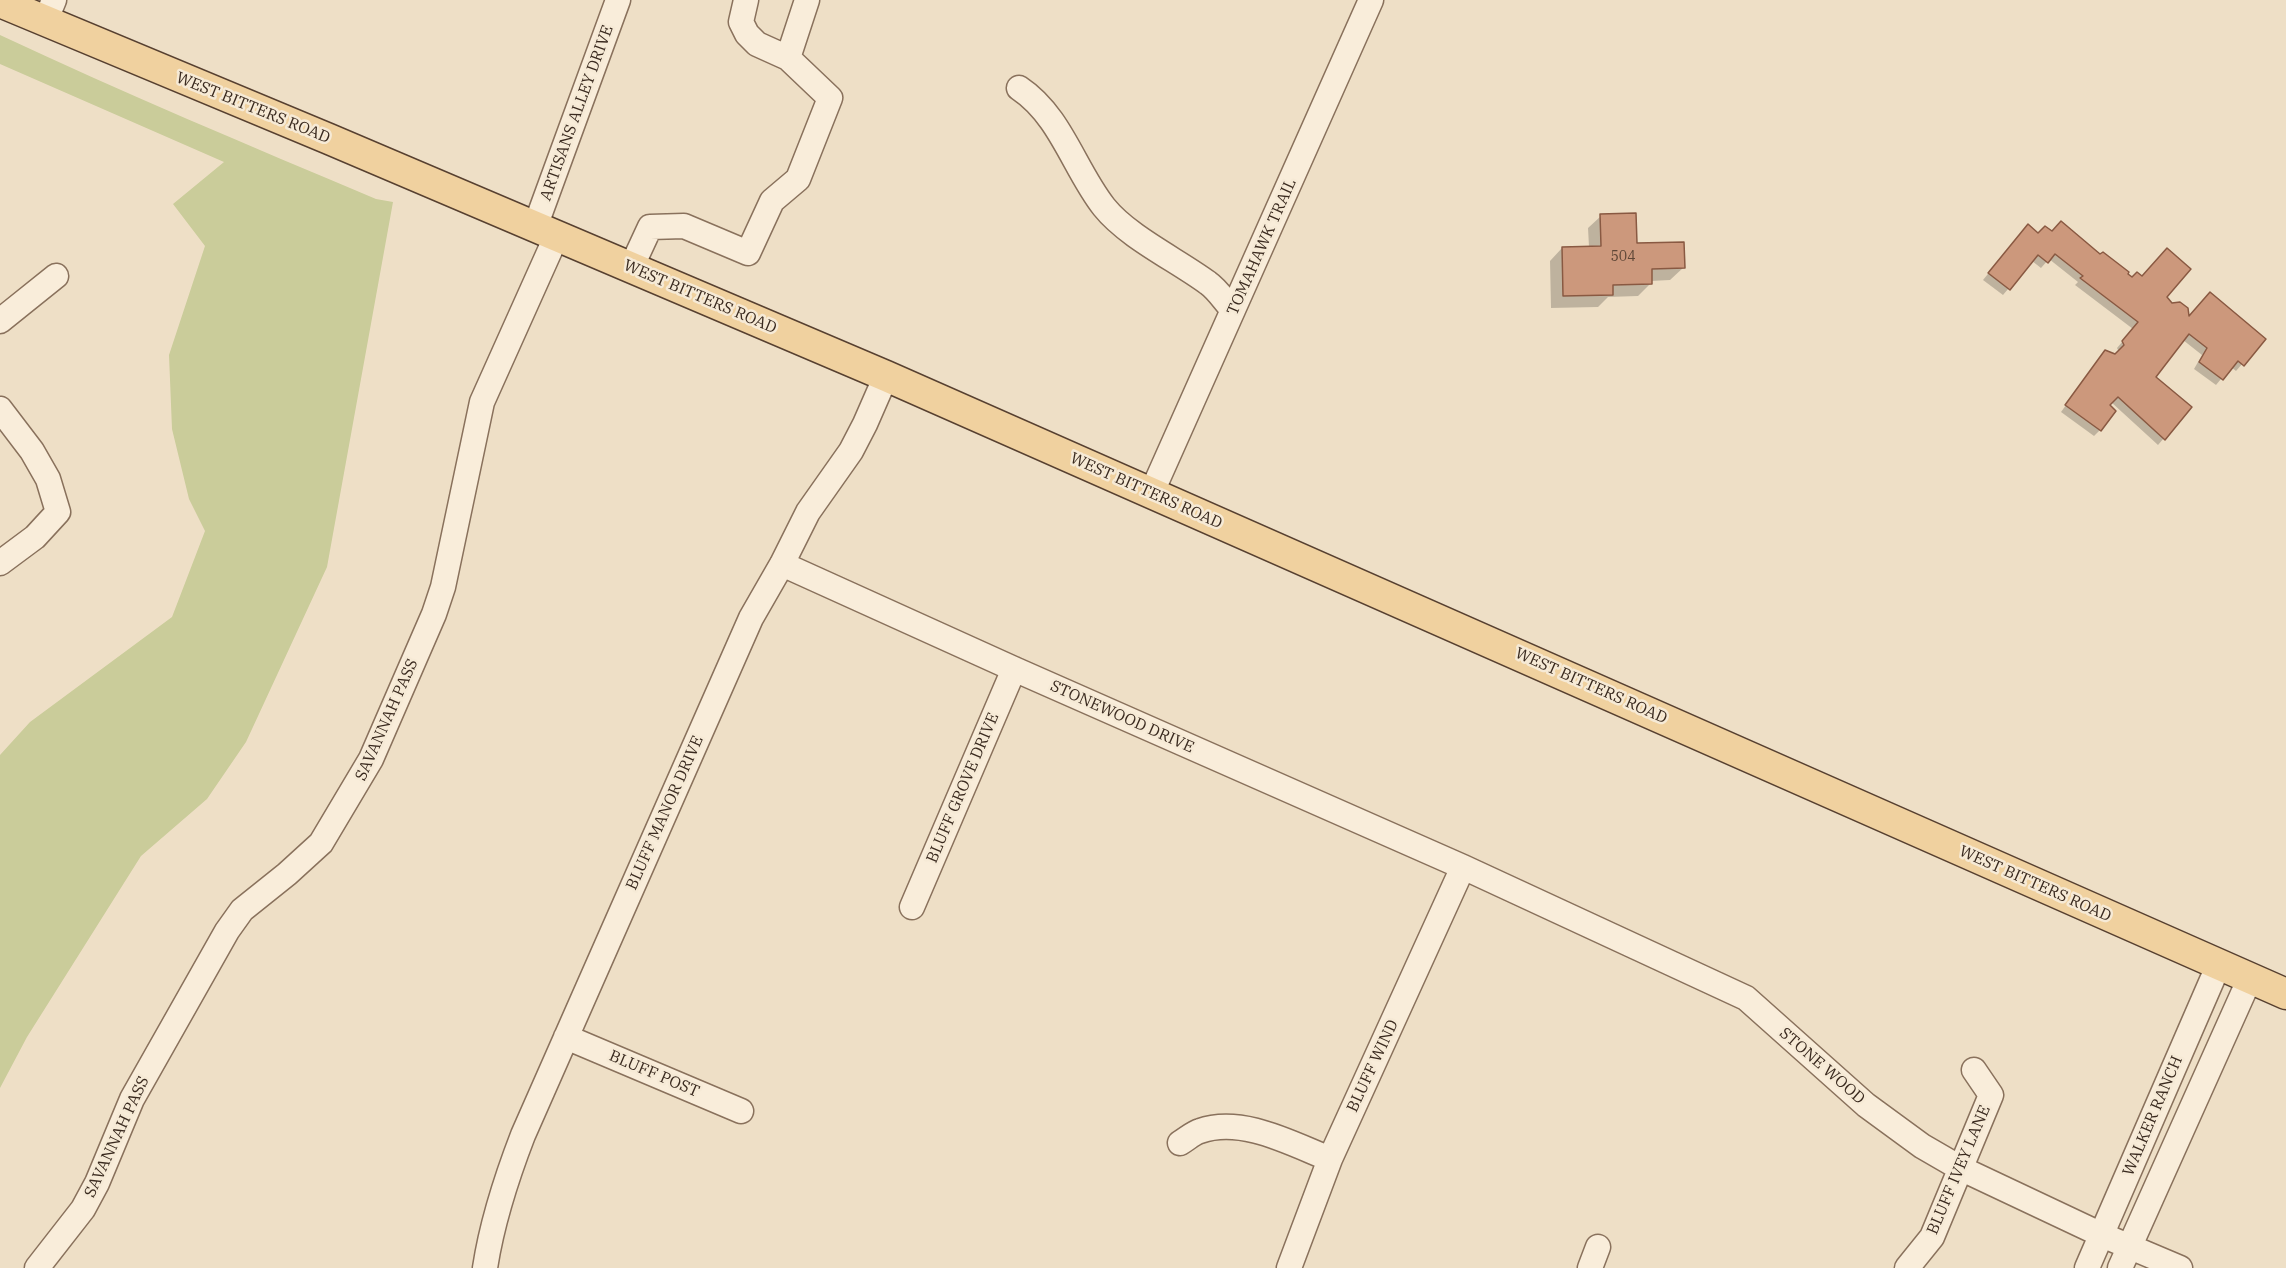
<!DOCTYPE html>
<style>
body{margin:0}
canvas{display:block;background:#eedfc6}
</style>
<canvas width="2286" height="1268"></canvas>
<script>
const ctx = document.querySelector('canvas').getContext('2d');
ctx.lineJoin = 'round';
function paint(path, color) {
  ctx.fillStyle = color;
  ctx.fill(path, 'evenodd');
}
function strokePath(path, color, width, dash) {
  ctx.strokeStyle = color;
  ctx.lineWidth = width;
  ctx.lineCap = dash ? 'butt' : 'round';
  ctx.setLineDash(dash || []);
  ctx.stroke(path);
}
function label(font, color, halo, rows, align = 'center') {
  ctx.font = font + ' "IBM Plex Serif",serif';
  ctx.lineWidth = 5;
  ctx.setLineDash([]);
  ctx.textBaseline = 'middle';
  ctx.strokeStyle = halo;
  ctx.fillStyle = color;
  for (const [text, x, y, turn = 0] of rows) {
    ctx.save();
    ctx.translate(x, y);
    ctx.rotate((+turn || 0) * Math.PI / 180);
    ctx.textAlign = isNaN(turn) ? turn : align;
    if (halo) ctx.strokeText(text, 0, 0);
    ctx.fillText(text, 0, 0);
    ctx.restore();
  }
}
paint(new Path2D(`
 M0,35C124,93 250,146 376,199L393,202L327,567L246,742L207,799L141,856L27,1037L0,1088V755L30,722L172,617L205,531L189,499L172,429L169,355L205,246L173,204L224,162L0,64Z`), '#cacc9a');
paint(new Path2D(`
 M1601,216L1635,245L1683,268L1670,280L1651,281V283L1638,296L1608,297L1598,307L1551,308L1550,261L1562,248L1589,247L1588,228Z
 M2022,232L2038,234L2100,256L2165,297L2188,319L2264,339L2236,371L2231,367L2216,385L2194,369L2202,355L2183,340L2154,377L2190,408L2158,445L2111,402L2108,406L2100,430L2094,436L2061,412L2100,358L2115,356L2119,352L2117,348L2133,329L2075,285L2078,282L2049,259L2041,268L2032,261L2003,295L1983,280Z`), '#0003');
const building = new Path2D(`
 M1636,213L1637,243L1684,242L1685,268L1652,269V284L1613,285V295L1563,296L1562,247L1601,246L1600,214Z
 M2061,221L2100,254L2103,252L2129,272L2128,274L2132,277L2137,272L2142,276L2167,248L2191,269L2167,297L2172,303L2180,302L2188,308L2189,316L2210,292L2266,339L2244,366L2238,361L2223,380L2199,362L2207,348L2189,334L2156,377L2192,407L2165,440L2118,397L2110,405L2116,411L2101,431L2065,405L2105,350L2115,354L2124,345L2122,341L2138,322L2080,278L2083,276L2055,254L2048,263L2038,255L2010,290L1988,273L2028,224L2038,233L2045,226L2052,231Z`);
paint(building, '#cc987c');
strokePath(building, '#895942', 1.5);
const minor = new Path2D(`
 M45,22L54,0
 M788,58L807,0
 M1019,88C1061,116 1074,169 1104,207C1128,237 1177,260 1208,283C1218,290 1225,302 1233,310
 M535,227L618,0
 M631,268L650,227L684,226L748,253L772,201L798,179L830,98L788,58L757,44L747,34L741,22L746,0
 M0,321L56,276
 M0,409L32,451L48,479L58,512L35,537L0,563
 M1151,494L1371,0
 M782,564L1014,669L1463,867L1746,998L1866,1105L1922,1146L1960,1168L2102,1235L2180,1268
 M912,907L1014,669
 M566,1037L741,1111
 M1180,1143C1187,1139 1193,1133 1200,1131C1242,1116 1292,1144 1330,1159
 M37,1268L83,1209L97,1183L132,1099L227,931L242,910L287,874L321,843L371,759L434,614L443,587L482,402L556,237
 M485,1268C492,1222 506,1179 523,1135L751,618L782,564L808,512L851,451L865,424L886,376
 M1289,1268L1330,1159L1463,867
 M1590,1268L1598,1247
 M1907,1268L1932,1237L1991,1095L1974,1070
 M2087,1268L2219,964
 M2120,1268L2250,978`);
const major = new Path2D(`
 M0,2L329,139L886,376L2286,994`);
strokePath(minor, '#89715c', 27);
strokePath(major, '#574030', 33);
strokePath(minor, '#f9edda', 24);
strokePath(major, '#f0d19f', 30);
label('14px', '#5e4636', null, [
 ["504",1623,257]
]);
label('16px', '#3a2a1f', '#f6ead6', [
 ["WEST BITTERS ROAD",253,108,22],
 ["ARTISANS ALLEY DRIVE",577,113,-70],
 ["TOMAHAWK TRAIL",1262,247,-66],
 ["WEST BITTERS ROAD",700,297,23],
 ["WEST BITTERS ROAD",1146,491,24],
 ["WEST BITTERS ROAD",1591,686,24],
 ["STONEWOOD DRIVE",1122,717,24],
 ["SAVANNAH PASS",387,720,-66],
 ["BLUFF GROVE DRIVE",963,788,-67],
 ["BLUFF MANOR DRIVE",665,813,-66],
 ["WEST BITTERS ROAD",2035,884,24],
 ["BLUFF WIND",1373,1066,-65],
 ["STONE WOOD",1822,1066,41],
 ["BLUFF POST",654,1074,23],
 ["WALKER RANCH",2153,1116,-67],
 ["SAVANNAH PASS",117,1137,-65],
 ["BLUFF IVEY LANE",1959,1170,-67]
]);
</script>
